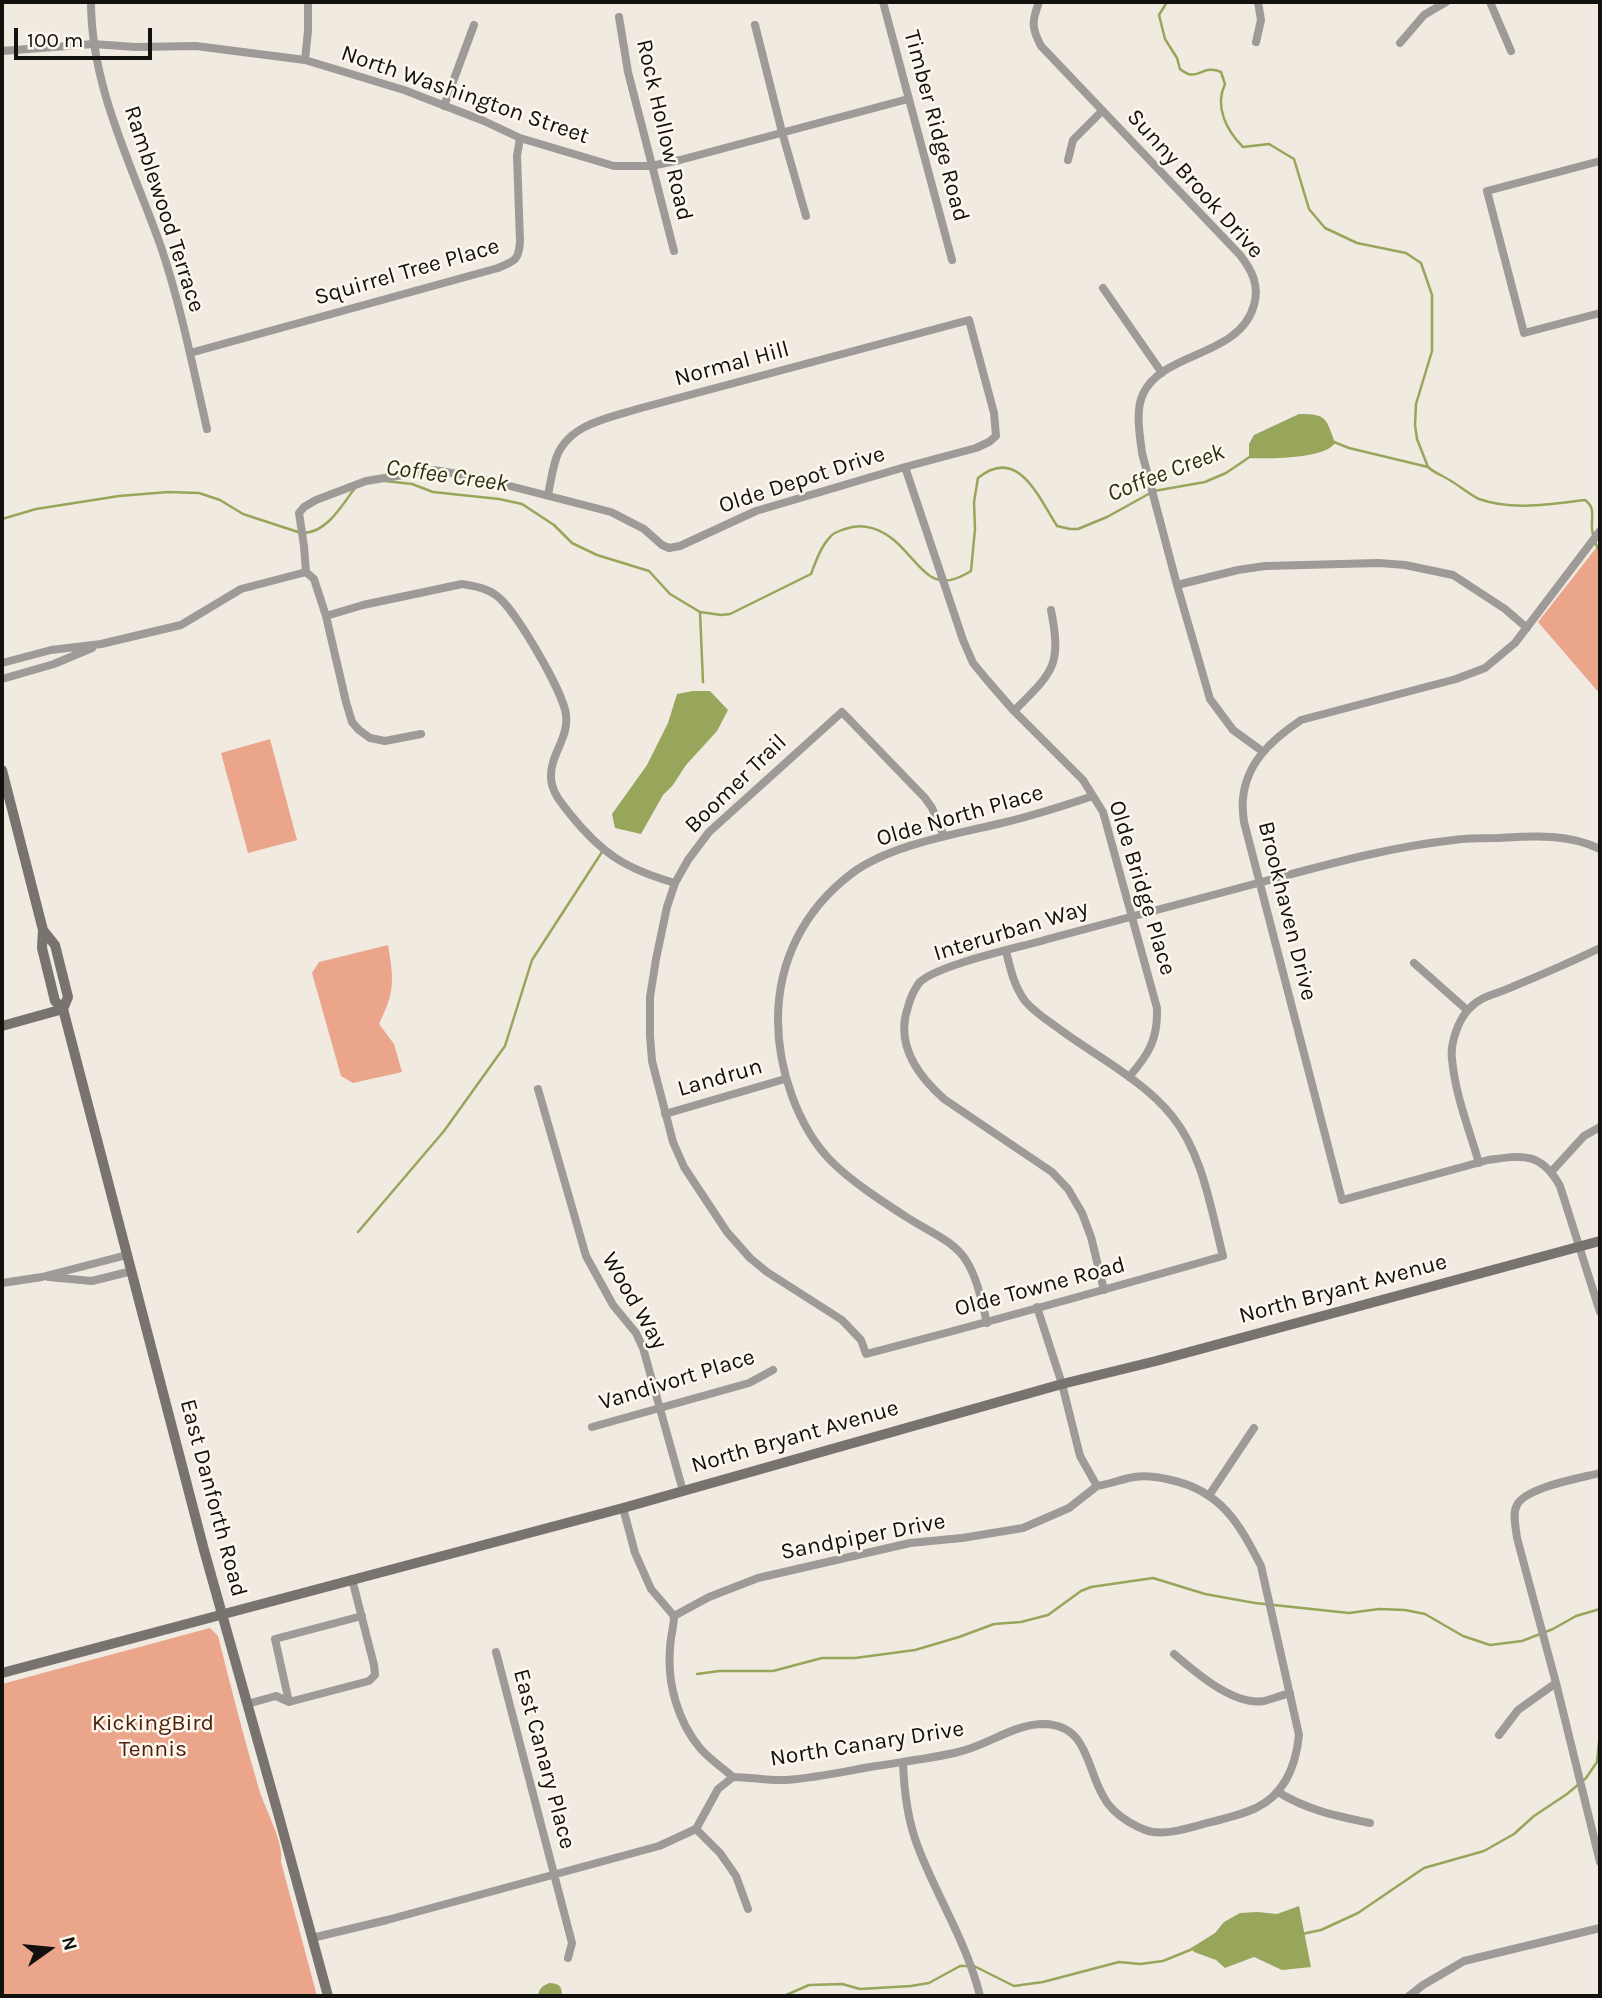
<!DOCTYPE html>
<style>
body{margin:0}
#map{position:relative;width:1602px;height:1998px;overflow:hidden;background:#f0eae1;font-family:Karla,sans-serif}
canvas{display:block}
.frame{position:absolute;inset:0;border:4px solid #13110e;pointer-events:none}
.north{position:absolute;left:14px;top:1914px;width:70px;height:70px;-webkit-text-stroke:5px #fdf7ee;paint-order:stroke;rotate:75deg;font-size:19px;font-weight:700;line-height:28px;text-align:center;color:#13110e}
.north::after{content:'';display:block;margin:auto;width:24px;height:32px;background:#13110e;clip-path:polygon(50% 0,100% 100%,50% 72%,0 100%)}
.scale{position:absolute;left:14px;top:28px;width:138px;height:32px;box-sizing:border-box;border:4px solid #13110e;border-top:0;padding-left:9px;font-size:21px;line-height:24px;white-space:nowrap;color:#13110e;-webkit-text-stroke:5px #fdf7ee;paint-order:stroke}
</style>
<div id="map">
<canvas width="1602" height="1998"></canvas>
<div class="frame"></div>
<div class="north">N</div>
<div class="scale">100 m</div>
</div>
<script>
const ctx = document.querySelector('canvas').getContext('2d');
ctx.lineJoin = 'round';
function paint(path, color) {
  ctx.fillStyle = color;
  ctx.fill(path, 'evenodd');
}
function strokePath(path, color, width, dash) {
  ctx.strokeStyle = color;
  ctx.lineWidth = width;
  ctx.lineCap = dash ? 'butt' : 'round';
  ctx.setLineDash(dash || []);
  ctx.stroke(path);
}
function label(font, color, halo, rows, align = 'center') {
  ctx.font = font + ' Karla,sans-serif';
  ctx.lineWidth = 5;
  ctx.setLineDash([]);
  ctx.textBaseline = 'middle';
  ctx.strokeStyle = halo;
  ctx.fillStyle = color;
  for (const [text, x, y, turn = 0] of rows) {
    ctx.save();
    ctx.translate(x, y);
    ctx.rotate((+turn || 0) * Math.PI / 180);
    ctx.textAlign = isNaN(turn) ? turn : align;
    if (halo) ctx.strokeText(text, 0, 0);
    ctx.fillText(text, 0, 0);
    ctx.restore();
  }
}
paint(new Path2D(`
 M1600,543V694L1538,622Z
 M270,739L297,840L248,853L221,753Z
 M388,945C394,981 395,991 379,1024L394,1044L402,1072L353,1083L341,1076L312,973L319,962Z
 M210,1628L218,1636C231,1687 244,1739 259,1789C265,1810 284,1841 281,1862L317,1996H2V1684Z`), '#eba58b');
paint(new Path2D(`
 M1299,414C1327,414 1326,418 1335,443C1325,459 1267,459 1249,458V444L1254,435Z
 M693,691H710L728,710L717,731L686,765L673,785L663,795L641,834L615,828L612,814L647,765L668,723L677,694Z
 M1299,1906L1311,1967L1282,1970L1254,1957L1225,1968L1216,1960L1194,1952L1191,1948L1215,1933L1224,1922L1240,1913L1258,1912L1277,1914Z
 M549,1983C559,1983 562,1986 562,1996H538C539,1989 542,1986 549,1983Z`), '#98a65c');
strokePath(new Path2D(`
 M1167,2L1159,15L1165,39L1177,58L1180,69C1198,84 1201,63 1221,72L1225,84C1214,107 1227,131 1243,147L1269,144L1294,159L1309,209L1325,228L1357,243L1406,253L1421,263L1432,295V351L1416,404L1415,425L1417,439L1428,467
 M1334,442L1349,448L1428,467C1434,473 1444,476 1451,481C1460,486 1470,495 1479,499C1513,511 1551,504 1585,500C1596,508 1591,517 1592,529C1593,536 1596,546 1600,552
 M385,481L412,484L433,492L499,499L522,504L554,525L572,543L597,555L649,571L670,594L700,612L721,615L730,614L811,574C816,561 821,546 831,536C834,532 840,531 845,529C863,522 881,529 895,541C907,551 917,567 930,576C944,585 958,579 971,571L975,529L974,502L978,478C1018,445 1039,498 1057,526L1070,529H1078L1107,517L1154,491L1205,482L1226,473L1251,456
 M2,519L36,509L119,496L168,492L199,493L220,500L243,514L298,532
 M305,533C328,531 342,505 355,488
 M700,612L703,682
 M358,1232L444,1131L505,1046L532,960L602,852
 M697,1674L719,1671H773L822,1658H855L915,1650L959,1637L994,1624L1021,1622L1048,1615L1081,1591L1091,1587L1153,1578L1205,1594L1255,1603L1349,1613L1379,1609L1405,1610L1425,1614L1463,1636L1490,1645L1522,1641L1553,1629L1576,1616L1600,1609
 M1302,1934L1321,1930L1358,1913L1424,1868L1484,1851L1514,1834L1534,1816L1567,1794L1586,1778L1597,1762L1600,1732
 M974,1966L1014,1986L1043,1982L1119,1962L1140,1964L1163,1961L1195,1948
 M784,1996L809,1985L842,1984L860,1989L911,1986L929,1983L960,1966H968`), '#98a65c', 2.5);
strokePath(new Path2D(`
 M91,2C91,88 133,167 161,247C181,306 193,368 207,429
 M883,2L952,260
 M1039,2C1032,21 1031,27 1041,46L1240,255C1251,269 1260,285 1254,305C1240,357 1163,351 1143,394C1135,411 1140,436 1142,453L1177,585L1210,699L1233,730L1262,751
 M1490,2L1511,51
 M619,17L628,72L674,251
 M755,25L782,132L806,216
 M1256,42L1261,20L1258,2
 M1400,43L1424,15L1446,2
 M2,51L93,44L135,47L196,46L305,60L404,90L484,121L520,138L614,166H651L680,160L908,99
 M305,60L308,31V2
 M444,106L474,25
 M1068,160L1073,140L1102,111
 M1600,161L1487,191L1524,333L1600,313
 M1103,288L1162,373
 M190,353L498,268C515,261 519,260 520,241L517,156L520,138
 M905,467L963,640L973,663L987,680L1014,711L1083,780L1103,812L1157,1008C1158,1039 1149,1054 1129,1077
 M1600,531L1515,643L1485,668L1456,679L1301,720C1273,739 1246,762 1243,799C1242,806 1243,814 1244,822L1342,1200L1488,1160C1523,1155 1541,1152 1560,1186L1600,1312
 M306,572L304,546L299,513L304,507L316,500L366,481L434,470L475,477L611,512L644,529L662,545L669,548L680,546L756,511L905,467L976,448L989,442L996,436L994,413L969,320L641,408C609,418 565,424 555,462C552,473 550,484 548,495
 M306,572L314,579L326,616L346,702L352,722L359,730L370,738L385,741L421,734
 M1177,585L1238,570L1265,566L1379,563L1405,565L1453,575L1505,609L1527,628
 M326,616L363,605L462,584C474,586 487,588 497,596C515,609 564,693 566,715C569,738 550,755 551,777C551,791 561,803 570,814C602,854 626,869 675,883
 M2,663L51,650L101,644L181,625L241,589L306,572
 M2,679L54,664L92,648
 M1014,711C1053,672 1062,666 1051,610
 M944,836L932,808L925,798L842,712L709,832L688,860L675,883L667,907L656,959L650,997V1036L652,1061L673,1142L684,1167L727,1232L750,1258L767,1272L842,1320L861,1340L866,1354C985,1323 1104,1290 1223,1256C1211,1210 1203,1154 1172,1116C1145,1082 1098,1057 1062,1031C1050,1022 1035,1013 1025,1001C1014,986 1010,968 1006,951
 M1414,963L1467,1010
 M538,1089L586,1256L613,1305L636,1333L643,1348L683,1491
 M665,1114L785,1079
 M1479,1163C1469,1129 1455,1094 1452,1059C1450,1044 1458,1020 1469,1009C1480,996 1497,994 1512,987C1541,975 1571,962 1600,948
 M1552,1171L1584,1136L1600,1127
 M48,1277L92,1281L132,1271
 M2,1283L42,1277L127,1255
 M1104,1290L1091,1237L1082,1213L1068,1189L1052,1172L944,1099C918,1076 895,1044 908,1007C910,999 914,990 919,983C935,965 1022,947 1048,939C1118,920 1188,902 1258,883C1322,866 1388,847 1454,840C1468,838 1483,838 1497,838C1532,836 1568,833 1600,849
 M1037,1307L1062,1384L1080,1456L1097,1486
 M987,1323C982,1303 978,1280 967,1262C955,1241 928,1231 908,1218C883,1202 852,1182 831,1161C797,1126 778,1068 778,1020C778,961 804,910 851,874C889,845 956,834 1002,823C1032,816 1063,806 1093,796
 M592,1427L749,1383L773,1370
 M1600,1473C1581,1478 1526,1487 1517,1505C1512,1514 1516,1528 1517,1538L1556,1683L1600,1862
 M1210,1494L1254,1428
 M623,1508L635,1553L651,1589L674,1616C674,1627 670,1638 670,1649C667,1683 678,1722 700,1748C709,1759 722,1767 733,1777
 M674,1616L709,1597L758,1578L910,1543L962,1538L1023,1528L1069,1508L1097,1486
 M496,1652L572,1943L568,1958
 M1174,1654C1196,1673 1234,1706 1264,1701C1273,1699 1282,1695 1290,1693
 M289,1702L275,1639L362,1616
 M247,1704L276,1696L289,1702L369,1681L375,1675L374,1665L352,1579
 M1499,1735L1518,1710L1556,1683
 M903,1762C904,1791 907,1819 918,1847C937,1897 967,1943 980,1996
 M1278,1792C1307,1810 1336,1816 1370,1823
 M696,1829L720,1853L736,1876L748,1909
 M312,1938L387,1920L659,1846L696,1829L718,1789L733,1777C751,1777 768,1781 786,1780C814,1778 842,1772 870,1767C899,1762 930,1759 958,1752C987,1746 1013,1724 1044,1724C1088,1725 1086,1767 1103,1796C1108,1806 1119,1816 1129,1822C1136,1826 1144,1831 1153,1832C1169,1834 1185,1829 1200,1825C1219,1820 1238,1816 1256,1808C1285,1794 1296,1765 1299,1735L1261,1566C1239,1523 1221,1491 1171,1480C1159,1477 1147,1475 1134,1477C1122,1479 1110,1484 1097,1486
 M1409,1996L1423,1985L1464,1961L1600,1928`), '#9d9a97', 8);
strokePath(new Path2D(`
 M2,770L43,930L42,948L55,1001L63,1009L204,1550L278,1813L328,1996
 M43,930L55,945L68,997L63,1009
 M2,1026L63,1009
 M2,1673L623,1508L1062,1384L1156,1361L1600,1241`), '#78736f', 10);
label('23px', '#13110e', '#fdf7ee', [
 ["North Washington Street",465,95,19],
 ["Timber Ridge Road",936,126,75],
 ["Rock Hollow Road",664,130,77],
 ["Sunny Brook Drive",1195,184,48],
 ["Ramblewood Terrace",164,209,72],
 ["Squirrel Tree Place",407,272,-16],
 ["Normal Hill",732,364,-15],
 ["Olde Depot Drive",802,480,-18],
 ["Boomer Trail",736,784,-44],
 ["Olde North Place",960,816,-16],
 ["Olde Bridge Place",1142,888,73],
 ["Brookhaven Drive",1287,911,76],
 ["Interurban Way",1011,931,-17],
 ["Landrun",720,1078,-16],
 ["Olde Towne Road",1040,1287,-15],
 ["North Bryant Avenue",1343,1289,-15],
 ["Wood Way",634,1301,60],
 ["Vandivort Place",677,1380,-17],
 ["North Bryant Avenue",795,1437,-16],
 ["East Danforth Road",213,1498,75],
 ["Sandpiper Drive",863,1537,-11],
 ["North Canary Drive",867,1744,-9],
 ["East Canary Place",544,1759,75]
]);
label('23px', '#4f200c', '#fdf7ee', [
 ["KickingBird",153,1723],
 ["Tennis",153,1749]
]);
label('italic 24px', '#2b3110', '#fdf7ee', [
 ["Coffee Creek",1166,473,-21],
 ["Coffee Creek",447,476,8]
]);
</script>
